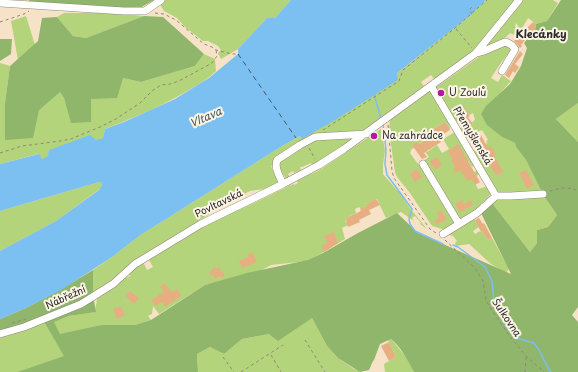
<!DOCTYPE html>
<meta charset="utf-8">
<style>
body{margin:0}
canvas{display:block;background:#f6e2c6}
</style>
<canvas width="578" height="372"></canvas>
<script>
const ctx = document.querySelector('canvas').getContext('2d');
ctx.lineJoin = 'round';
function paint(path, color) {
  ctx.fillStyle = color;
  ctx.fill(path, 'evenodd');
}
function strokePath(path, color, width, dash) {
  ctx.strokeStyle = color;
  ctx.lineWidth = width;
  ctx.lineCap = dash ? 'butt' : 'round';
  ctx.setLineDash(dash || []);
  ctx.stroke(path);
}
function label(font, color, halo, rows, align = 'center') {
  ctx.font = font + ' "Playpen Sans",sans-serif';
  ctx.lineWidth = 4;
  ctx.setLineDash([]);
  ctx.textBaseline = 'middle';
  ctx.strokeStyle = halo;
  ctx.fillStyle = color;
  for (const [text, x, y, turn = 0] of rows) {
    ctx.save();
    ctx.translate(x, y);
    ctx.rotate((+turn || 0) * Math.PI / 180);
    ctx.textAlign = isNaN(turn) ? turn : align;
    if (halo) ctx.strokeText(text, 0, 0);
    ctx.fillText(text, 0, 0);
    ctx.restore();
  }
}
paint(new Path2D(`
 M164,0H291L275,18H267L238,49L221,59L218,53L221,50L218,46L208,41H203L185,27L177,18L164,11L159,3Z
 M486,0H515L470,54L434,79L431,75L421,82L424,86L344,147L313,166L311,163L302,167H300L301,170L294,173L293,171L288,174L290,177L286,179L279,166L274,165L271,166L279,184L271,188L250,191L222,206L169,240L151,250L125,269L110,283L93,295V270L112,257L139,236L282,146L300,136L302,138L398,80L397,73L472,14Z
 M523,0H553L558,3L547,21L536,24L528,18L521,30L516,23L515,26L520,33L517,36L510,33L502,41L482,49L503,25Z
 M64,13H113L144,16L86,38L73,36L57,17Z
 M26,16L39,58L64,98L66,104L91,99L123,78L141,82L195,66L204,54L215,59L216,71C208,79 199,84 189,90C162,106 133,118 105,129L103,138L42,159L38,154L0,164V63L10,66L5,103L27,111L11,21Z
 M504,44L512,48L510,56L507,55L498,67L491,78L498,82L502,75L511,81L481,114L484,119L502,137L515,143L516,147L526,160L542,191L499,195L472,152L487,143L486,141L488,140L482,130L465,139L459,129L462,127L464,130L473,124L472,122L475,120L473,113L469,115L464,108L455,114L459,121L455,123L435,88L483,54Z
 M430,90L448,120L450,128L449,129L445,122L432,130L434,134L425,139L411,150L410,153L418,164L429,157L421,146L422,145L427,152L437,145L442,153L449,149L443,139L455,132L475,165L472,167L468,161L467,176L478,170L480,174L472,178L478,189L488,186L490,192V195L476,209V210L445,230L432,226L410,193L397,177L395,172L389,131L390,119Z
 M578,103V142L556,119Z
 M381,129L385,150L383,165V174L402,196L409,207L427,229L420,224L421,223L415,216L412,218L414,221L401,212L386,218L377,199L366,204L367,206L361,209L359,207L355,209L356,213L346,218L347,220L345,221L348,225L342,228L345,239L322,253L307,261L271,265L253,275L205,285L159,314L153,306L152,314L148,316L151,320L135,325H101L60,335L53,322L69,316L95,312L97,299L115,285L122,279L128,277L131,275H126L143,262L147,270L153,267L148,258L206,224L252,204L293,184L294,185L298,183L297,181L309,175L318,171Z
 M99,182H101V188L56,221L0,251V211Z
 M544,196L557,215L548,227L537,230V243L530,252L492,203L499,198Z
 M474,218L479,227L473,231L475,234L480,231L481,232L482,231L488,240L492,238L509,269L506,273L491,264L469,244L456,246L455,243L457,241L453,236L449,235L456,230Z
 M312,318L327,346L338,358L354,369L361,372H198V371L197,354L210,347L224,354L242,339L269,334Z
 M43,320L65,356L17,372H0V334Z
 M391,339L393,341L408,360L414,372H385L384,364L396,357L389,342L388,340Z`), '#b4d47b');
paint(new Path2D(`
 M29,0H154L138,9L29,2Z
 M561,0H578V103L556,119L578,142V307L572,315L578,322V372H414C408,361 401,347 391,339L380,344L374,360L373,361L369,370L360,372L338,358L327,346L312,318L278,341L269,334L242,339L224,354L210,347L197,354L198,372H17L64,356L43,320L0,334V319L26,308L60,290L93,270V295L96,312L69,316L54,322L60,334L101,325H135L151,320L205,285L247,273L308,260L323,253L358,233L397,213L418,233L511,274L481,213L492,203L530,252L537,243V230L548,227L557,215L544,196L526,160L516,147L515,143L502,137L487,125L481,114L486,106L510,84L521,66L527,48L524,43L535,30L536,24L547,21Z
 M144,16L163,17L204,54L195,66L141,82L123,78L117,98L91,99V122L71,123L64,98L60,92L39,110L33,138L5,140V103L10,66L38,41L42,18L57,17L73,36L86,38Z
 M0,39H12L11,54L0,61Z`), '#8fb66b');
paint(new Path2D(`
 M291,0H486L472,14L397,73L398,80L335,120L302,139L300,136L282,146L139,236L112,257L61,290L26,308L0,319V251L56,221L99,190C101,187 102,186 101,182H99L0,211V164L39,154L42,159L48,156L49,150L90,135L96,140L103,138L105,129L124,122L175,99L209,78L238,54V49L267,18H275Z`), '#7cbff1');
strokePath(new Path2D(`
 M374,94L381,119
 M383,124L386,150L385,164L387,175L412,209L409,219L410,224L415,231L443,244
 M453,245L458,247L485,267L492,281L494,303L508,329L516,338L534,343L539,350L548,368L551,372`), '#7cbff1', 1.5);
strokePath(new Path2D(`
 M238,54L296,138`), '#435766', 1, [5, 4]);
paint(new Path2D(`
 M533,22L536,24L535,30L532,34L530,32L524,38L525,40L521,45L522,46L520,48L514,41Z
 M520,51L523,54L515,64L519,67L515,73L513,71L509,78L505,75Z
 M465,108L470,116L468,117L473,124L464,129L455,115Z
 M445,122L450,130L439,137L441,142L424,153L427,157L422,159L414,148L413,146V144L417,142L419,144L427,138L428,139L435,134L432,130Z
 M481,135L488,148L491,146L496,154L494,155L503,172L498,175L497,174H495L484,156L486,154L481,145L479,146L474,139Z
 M458,144L480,182L475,185L472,179L467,181L460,170L455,173L453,169L456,167L451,160L452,159L448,151Z
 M437,157L442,165L435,170L430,161Z
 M417,169L422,177L415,182L410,174Z
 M526,170L534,185L527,189L519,173Z
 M376,199L380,205L369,210L371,214L359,220L360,222L348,227L346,221L347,220L346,218L361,211L360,209L367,206L366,204Z
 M462,200L464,204L471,200L473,205L460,212L455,204Z
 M441,210L444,215L447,219L436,225L434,221L439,218L437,213Z
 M479,218L483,224L484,223L492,238L488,240L482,231L481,232L475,220Z
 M334,232L338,243L324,252L321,246L327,243L324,236Z
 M252,252L257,262L242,268L239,261L248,257L247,255Z
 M215,267L216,269L219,267L221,272H223L225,277L221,278L220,276L215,279L213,276L209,274L213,268Z
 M164,283L172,292L177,289L181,296L165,307L162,302L155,306L151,300L164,292L160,287Z
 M130,291L139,298L134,304L126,297V296Z
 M121,306L125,315L117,319L113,309Z
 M389,342L396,357L389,361L381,346Z`), '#e5af82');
const minor = new Path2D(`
 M0,3L124,11H145L161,0
 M476,53L484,51L505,42C510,43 512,45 515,49L513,53L502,71
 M431,86L496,196
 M423,164L459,224
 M283,184C280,176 274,169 277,160L300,145L315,137L366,134
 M443,234L477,213L496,196H511L543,194
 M0,334L24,327L81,304L113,284L135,264L201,224L283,184L319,165L344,149L476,53L519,0`);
strokePath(minor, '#908678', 8);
strokePath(new Path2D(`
 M155,13L164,14L176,20L204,44L212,47L216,50L232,54H238
 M472,14L469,10L472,7
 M0,22L24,14L29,11
 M456,29L472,48
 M388,125L392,171L394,178L430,229L436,233
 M323,130L399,81L403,70L455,28L487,0
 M309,148L315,159
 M0,153L22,146L60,141L71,139L100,127L116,119L140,103L152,91L161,85L170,84L179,81L212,63L217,56L216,50
 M550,191C560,188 568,186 578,191
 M445,240L475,268L483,281L486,300L489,306L511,338L526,356L544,372
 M12,323L26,319
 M305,340L325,372
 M271,355L281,372
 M223,357L234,372
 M241,372L283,345
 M525,372L526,357`), '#908678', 1, [3, 3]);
strokePath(minor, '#fff', 7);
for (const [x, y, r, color] of [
 [441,93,4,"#b5179e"],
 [374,136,4,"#b5179e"]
]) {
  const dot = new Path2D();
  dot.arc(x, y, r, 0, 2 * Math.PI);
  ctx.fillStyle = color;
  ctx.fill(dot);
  strokePath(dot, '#fcf5e5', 1.5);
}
label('10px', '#2b2b2b', '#fcf5e5', [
 ["U Zoulů",449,93],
 ["Na zahrádce",382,136]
], 'left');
label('10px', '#2b2b2b', '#fcf5e5', [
 ["Přemyšlenská",472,136,59],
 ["Povltavská",219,204,-26],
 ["Nábřežní",66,298,-24],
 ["Šulkovna",506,318,56]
]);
label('bold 11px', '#2b2b2b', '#fcf5e5', [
 ["Klecánky",541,35]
]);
label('italic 11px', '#435766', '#fcf5e5', [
 ["Vltava",206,118,-24]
]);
</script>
